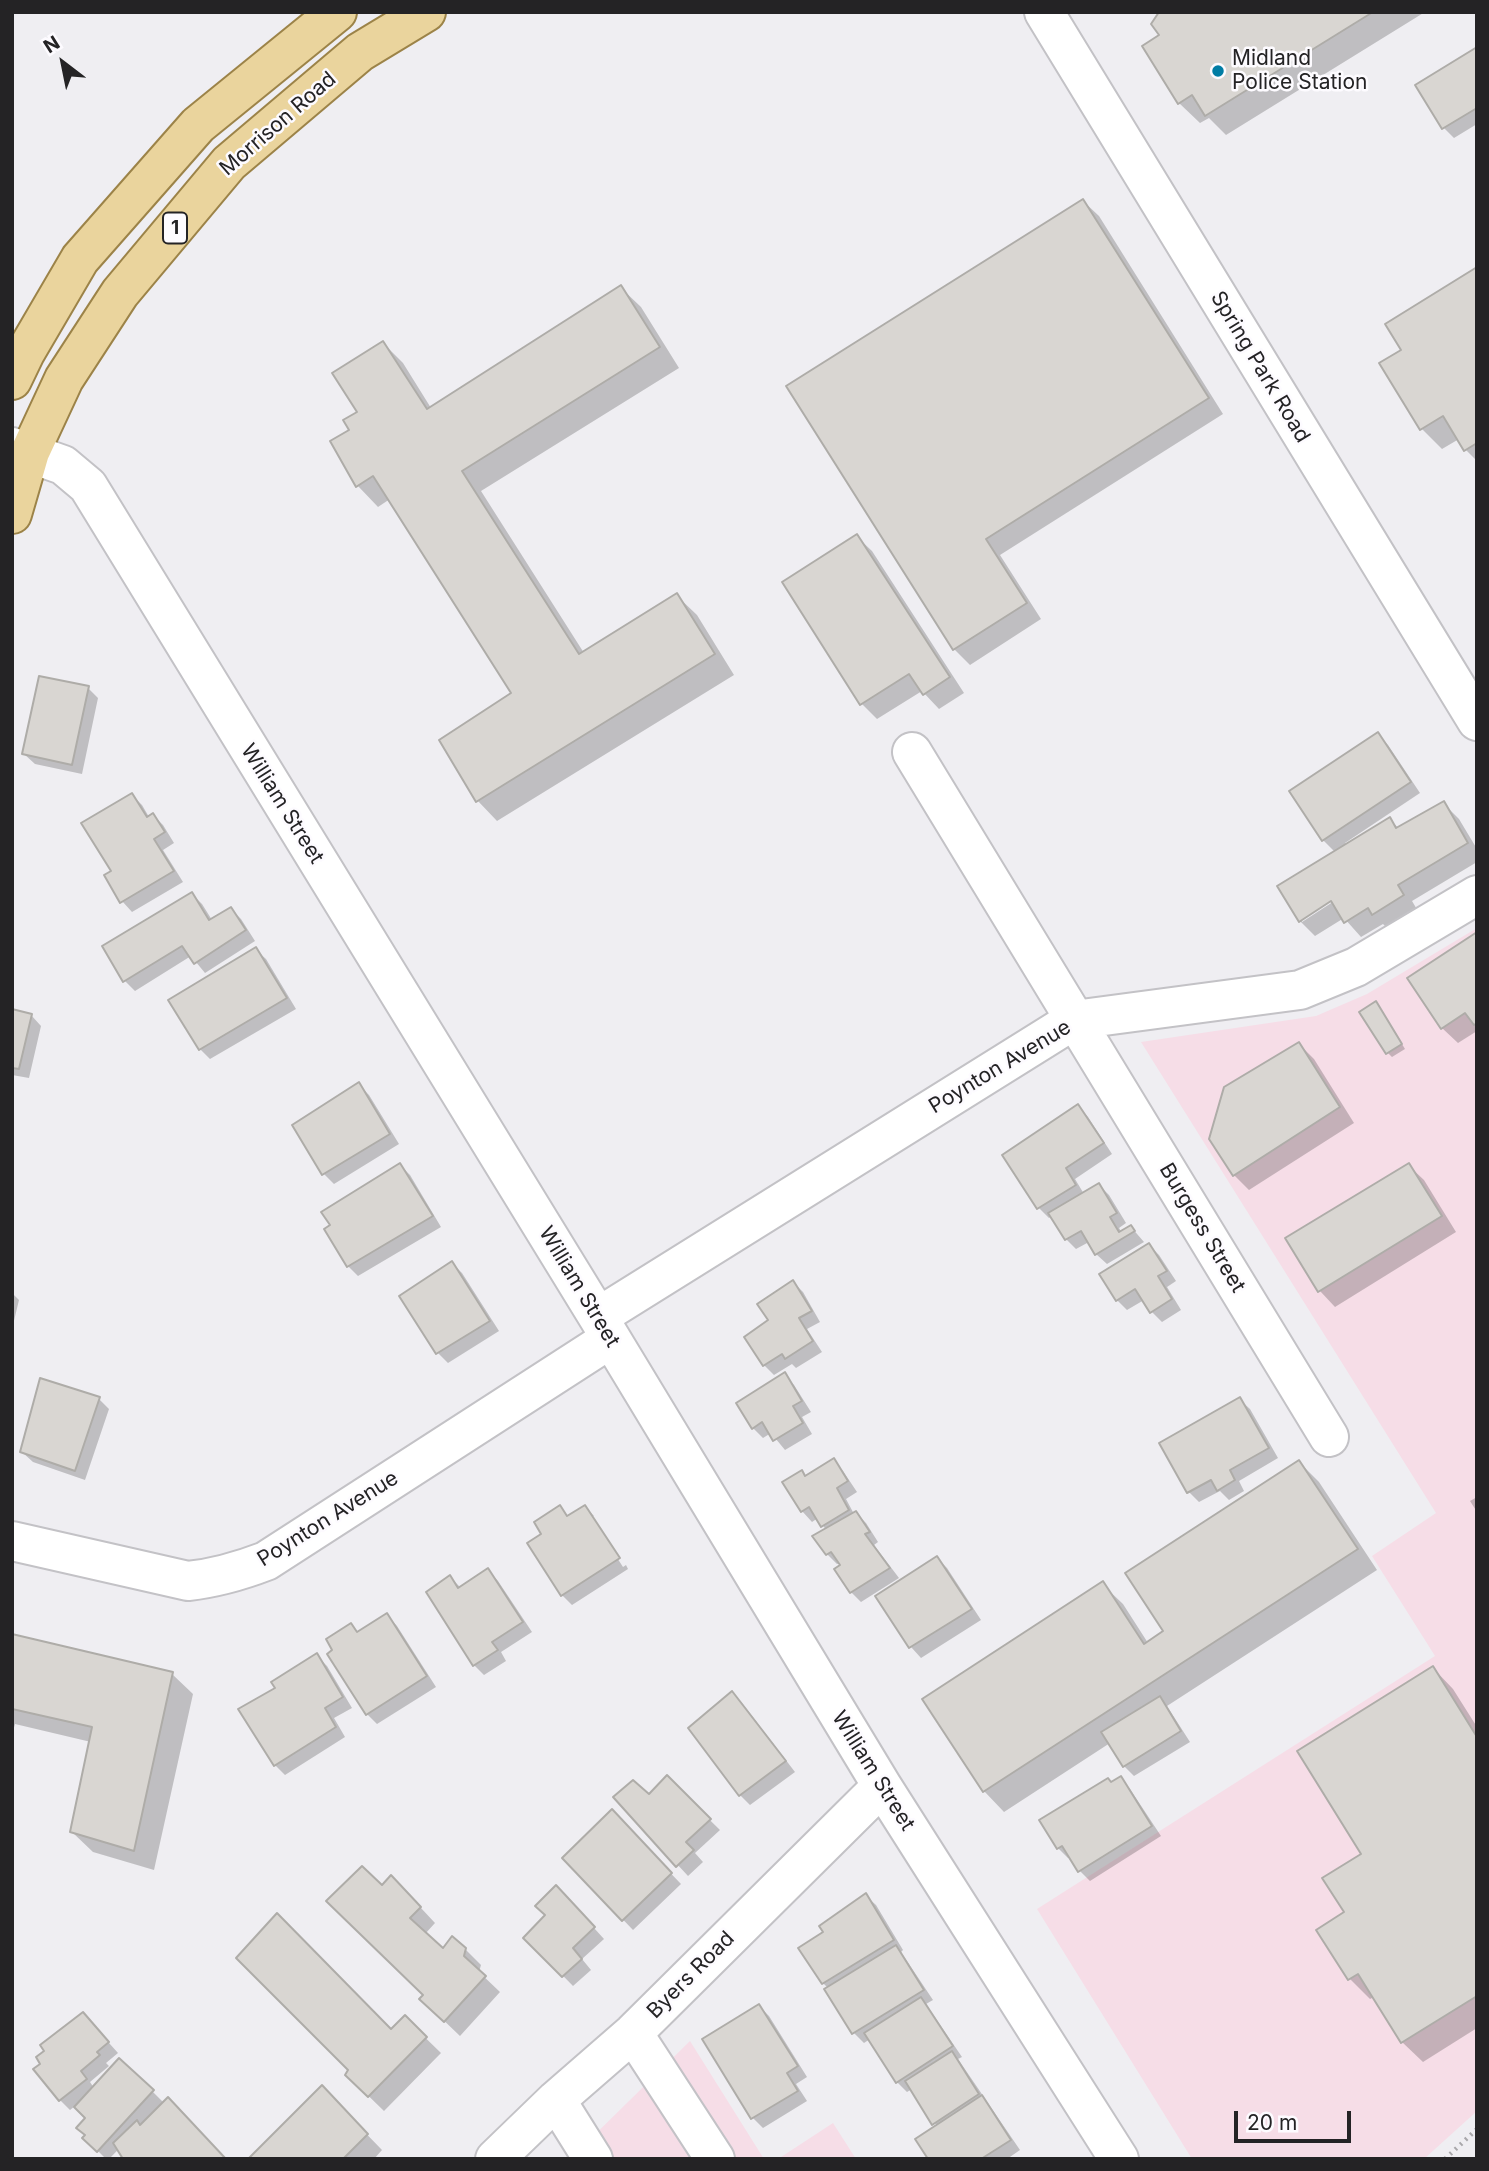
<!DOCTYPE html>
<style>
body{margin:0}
#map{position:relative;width:1489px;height:2171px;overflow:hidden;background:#efeef2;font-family:Inter,sans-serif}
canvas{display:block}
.frame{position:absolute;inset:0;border:14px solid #242325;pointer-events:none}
.north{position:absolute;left:28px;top:28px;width:70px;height:70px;-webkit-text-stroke:5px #fdfbff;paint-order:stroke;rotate:328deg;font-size:19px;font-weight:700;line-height:28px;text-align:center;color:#242325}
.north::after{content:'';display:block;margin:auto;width:24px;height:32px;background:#242325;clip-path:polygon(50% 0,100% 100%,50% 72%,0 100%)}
.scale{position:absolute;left:1234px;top:2111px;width:117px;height:32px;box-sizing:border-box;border:4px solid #242325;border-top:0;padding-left:9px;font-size:21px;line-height:24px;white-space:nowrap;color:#242325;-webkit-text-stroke:5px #fdfbff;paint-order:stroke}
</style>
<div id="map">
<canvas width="1489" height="2171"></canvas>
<div class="frame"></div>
<div class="north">N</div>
<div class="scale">20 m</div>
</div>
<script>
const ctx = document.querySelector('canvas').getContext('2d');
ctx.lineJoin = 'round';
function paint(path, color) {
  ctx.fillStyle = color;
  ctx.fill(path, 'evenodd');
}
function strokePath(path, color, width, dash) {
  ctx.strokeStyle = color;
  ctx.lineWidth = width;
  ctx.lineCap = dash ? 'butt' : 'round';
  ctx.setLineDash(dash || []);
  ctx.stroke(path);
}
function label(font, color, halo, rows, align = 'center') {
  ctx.font = font + ' Inter,sans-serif';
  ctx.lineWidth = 5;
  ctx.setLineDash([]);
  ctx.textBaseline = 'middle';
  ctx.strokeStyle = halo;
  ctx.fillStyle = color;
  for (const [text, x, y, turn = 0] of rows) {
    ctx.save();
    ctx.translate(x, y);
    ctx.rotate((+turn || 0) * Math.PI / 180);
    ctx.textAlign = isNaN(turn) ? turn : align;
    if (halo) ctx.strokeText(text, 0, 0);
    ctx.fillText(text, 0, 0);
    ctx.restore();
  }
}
paint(new Path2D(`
 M1477,928V2111L1424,2159H1192L1037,1909L1435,1656L1372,1556L1436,1513L1141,1042L1316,1016L1367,994Z
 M690,2041L764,2159H570Z
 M833,2123L856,2159H778Z`), '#f6dde7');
paint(new Path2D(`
 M1161,12H1425L1226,135L1209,118L1200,123L1179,103L1144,46L1161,36Z
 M1477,49V124L1454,138L1444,128L1417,86Z
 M1083,201L1099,216L1223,414L1000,555L1041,619L970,665L954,649L788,387Z
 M1477,269V461L1466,450L1459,439L1442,449L1422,429L1382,364L1404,350Z
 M620,287L641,307L679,368L481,491L584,653L676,595L697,615L734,675L497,821L477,800L513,693L390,499L378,507L358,486L332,442L351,431L383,343L403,363L431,408Z
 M856,536L872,551L964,693L939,709L922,691L877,719L861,703Z
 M88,688L98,698L82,774L35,764L24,754Z
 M1378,735L1388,745L1420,793L1345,843L1347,845L1390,819L1399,829L1443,803L1459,819L1477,849V862L1412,901L1418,911L1389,930L1383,924L1361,937L1344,918L1315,936L1300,921L1335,852L1323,840ZM1337,895L1339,898L1302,922V918Z
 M132,795L142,805L149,817L153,815L163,825L174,843L163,850L183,882L132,912L122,901L114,871Z
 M192,894L202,904L212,920L231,909L241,919L255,941L205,973L191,956L135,991L125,981Z
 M1477,934V1031L1458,1043L1442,1028Z
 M255,949L266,959L296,1009L210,1059L200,1049Z
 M1380,1008L1405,1049L1392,1057L1387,1052Z
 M12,1011L31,1015L41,1026L29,1078L12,1075Z
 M1299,1044L1314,1059L1354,1123L1249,1190L1234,1175Z
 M359,1085L369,1095L399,1144L334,1184L324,1174Z
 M1078,1106L1088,1117L1112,1154L1075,1179L1084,1194L1099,1185L1109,1195L1126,1223L1119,1228L1122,1233L1131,1227L1144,1242L1107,1264L1096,1254L1089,1242L1076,1249L1066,1239L1052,1216L1049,1218L1039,1208L1004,1155Z
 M400,1165L410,1175L441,1227L358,1276L348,1266L326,1229Z
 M1408,1165L1424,1180L1456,1232L1335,1307L1320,1291L1287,1239Z
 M1149,1245L1159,1255L1176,1281L1167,1287L1181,1310L1162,1322L1152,1312L1144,1300L1127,1310L1117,1300Z
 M452,1263L462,1273L499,1331L448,1363L438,1353Z
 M793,1282L803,1292L820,1322L807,1329L822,1352L796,1368L792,1364L774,1375L764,1365L770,1320Z
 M12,1293L19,1300L12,1329Z
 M784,1375L794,1385L811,1412L802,1417L812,1434L785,1450L771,1433L763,1438L753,1428Z
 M99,1399L109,1409L85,1480L33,1462L22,1452Z
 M1239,1399L1250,1409L1278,1458L1239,1481L1244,1491L1229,1500L1220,1491L1199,1502L1189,1492Z
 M833,1460L843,1471L857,1492L846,1499L854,1514L856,1513L866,1523L878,1542L874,1545L899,1578L861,1602L851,1592L840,1563L837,1564L827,1554L826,1530L818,1518L812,1522L802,1511L784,1483L801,1472L807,1477Z
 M1299,1462L1319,1482L1377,1570L1167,1706L1190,1742L1134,1776L1124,1766L1110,1743L1004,1812L984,1791L925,1699L1102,1584L1123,1604L1148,1643L1165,1632Z
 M1477,1497V1512L1470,1501Z
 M585,1507L594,1516H590L623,1567L626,1565L628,1569L572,1605L562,1595L544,1534L559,1508L569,1517Z
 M937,1558L947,1568L981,1620L921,1658L911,1647L878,1597Z
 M488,1570L498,1581L532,1632L501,1652L506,1661L484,1675L474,1665L450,1577L461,1588Z
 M387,1615L397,1626L436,1687L377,1724L367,1714L351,1626L358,1633Z
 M12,1636L172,1674L193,1694L154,1870L93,1852L72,1832L91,1742L15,1724L12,1735Z
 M316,1655L327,1666L352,1708L334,1718L345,1737L285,1775L275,1765L278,1689Z
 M1433,1668L1453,1689L1477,1727V2028L1423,2062L1402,2042L1374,1997L1370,1999L1350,1979L1319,1930L1347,1913L1363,1854Z
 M732,1693L742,1703L795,1772L750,1805L740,1795L690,1728Z
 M667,1778L720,1830L695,1853L703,1862L688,1876L615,1797H649Z
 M1120,1778L1130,1789L1161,1836L1090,1881L1080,1871L1071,1857L1068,1858L1058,1848L1112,1784Z
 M612,1812L681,1884L633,1930L564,1858Z
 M382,1888L407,1893L435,1923L425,1934L443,1951L465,1949L481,1965L479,1972L500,1992L460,2036L437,2014L425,1995Z
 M865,1895L876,1905L903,1950L901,1952L933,2000L926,2004L962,2057L958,2059L1020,2150L1007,2159H930L937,2126L912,2089L907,2092L897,2082L870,2039L864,2043L854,2033L826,1990L828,1988L823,1983L825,1933Z
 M566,1897L604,1939L582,1959L591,1970L573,1986L526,1938Z
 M759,2006L769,2016L807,2077L796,2084L807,2101L763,2128L753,2118Z
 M405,2018L441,2053L384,2111L347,2075Z
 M93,2025L118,2053L106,2063L109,2066L90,2082L94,2088L152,2091L164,2103L109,2159H106L85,2138L88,2118L75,2106L70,2110L60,2100Z
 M322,2088L382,2150L374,2159H250Z`), '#0003');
const building = new Path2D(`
 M1159,12H1373L1205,116L1192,95L1178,104L1142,46L1159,35L1151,24Z
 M1477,47V108L1442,129L1415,85Z
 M1083,199L1209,398L986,539L1027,603L953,650L786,386Z
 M1477,267V443L1464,451L1443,416L1420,430L1379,363L1401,350L1385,324Z
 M621,285L660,347L462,471L579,654L677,593L715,654L476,802L439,740L511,693L373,476L356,487L330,441L349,430L343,420L357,412L332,373L383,341L427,409Z
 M857,534L950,677L923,695L909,674L860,705L782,582Z
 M39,676L89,686L72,765L22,754Z
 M1378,732L1411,782L1322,841L1289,791Z
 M132,793L147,817L153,813L165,832L154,839L174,871L120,903L104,875L111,871L81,823Z
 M1444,801L1468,843L1398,885L1404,895L1372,915L1368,908L1344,923L1331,901L1299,922L1277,886L1390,817L1396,828Z
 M192,892L209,920L231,907L246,930L194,964L182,946L123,982L102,946Z
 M1477,932V1023L1474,1025L1465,1013L1441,1029L1407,978Z
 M256,947L287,998L199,1050L168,1000Z
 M1376,1001L1402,1044L1386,1054L1359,1012Z
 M12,1009L32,1014L19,1069L12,1068Z
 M1299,1042L1340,1107L1233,1176L1209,1139L1224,1087Z
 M359,1082L390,1134L322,1175L292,1125Z
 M1078,1104L1104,1143L1066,1168L1076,1185L1037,1209L1002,1155Z
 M400,1163L433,1216L347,1267L324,1229L330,1225L321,1212Z
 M1409,1163L1442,1216L1318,1292L1285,1238Z
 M1099,1183L1117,1213L1110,1217L1119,1232L1131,1225L1135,1231L1095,1255L1081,1231L1065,1240L1048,1213Z
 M1149,1243L1167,1271L1158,1276L1172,1299L1150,1313L1135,1289L1116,1301L1099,1274Z
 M452,1261L490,1321L436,1354L399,1296Z
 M793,1280L812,1311L799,1318L813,1341L785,1359L782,1354L763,1366L744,1337L768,1320L757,1304Z
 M785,1372L802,1401L793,1406L803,1423L773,1441L762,1422L752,1429L736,1403Z
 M40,1378L100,1397L75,1471L20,1452Z
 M1240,1397L1269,1448L1230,1470L1235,1480L1217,1491L1211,1480L1187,1493L1159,1443Z
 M834,1458L848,1481L837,1488L849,1510L821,1527L809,1507L801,1512L782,1482L802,1470L805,1476Z
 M1299,1460L1358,1549L983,1792L922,1699L1103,1581L1144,1644L1163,1631L1125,1573Z
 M560,1505L567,1516L585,1505L620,1558L561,1596L527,1543L541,1534L534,1522Z
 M856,1511L870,1532L865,1534L890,1568L850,1593L834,1569L840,1565L831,1552L826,1555L812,1536Z
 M937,1556L972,1609L909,1648L875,1596Z
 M488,1568L523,1622L492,1642L498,1650L473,1666L426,1592L450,1575L458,1588Z
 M387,1613L427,1676L366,1715L327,1654L332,1650L326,1639L351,1623L357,1632Z
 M12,1634L173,1672L134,1851L70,1832L92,1727L12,1709Z
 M317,1653L343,1697L325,1708L336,1727L274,1766L238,1709L275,1688L271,1682Z
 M1433,1666L1477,1737V1996L1401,2043L1358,1974L1348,1980L1316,1930L1344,1912L1322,1878L1361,1854L1297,1751Z
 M732,1691L786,1761L739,1796L688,1728Z
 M1160,1696L1181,1731L1123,1767L1101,1732Z
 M667,1775L711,1819L686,1842L694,1850L676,1867L613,1797L633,1780L649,1794Z
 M1121,1776L1152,1826L1078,1872L1062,1846L1057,1849L1039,1820L1108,1778L1111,1782Z
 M612,1809L672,1873L622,1921L562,1858Z
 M362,1866L382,1885L391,1875L421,1907L410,1918L443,1948L452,1936L466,1948L464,1956L486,1976L444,2022L419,1999L423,1995L326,1901Z
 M556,1885L595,1927L573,1948L582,1959L562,1977L523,1938L545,1915L535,1906Z
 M866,1893L894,1940L822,1984L798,1948L823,1932L819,1926Z
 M277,1913L391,2029L405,2015L427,2037L368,2097L345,2075L348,2070L236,1958Z
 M896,1945L924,1990L852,2034L824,1989Z
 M921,1997L953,2046L896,2083L864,2033Z
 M759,2004L798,2066L787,2073L798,2091L751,2119L702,2039Z
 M83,2012L109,2042L97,2052L100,2055L81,2071L87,2079L59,2101L33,2069L40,2064L36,2057L44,2051L40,2045Z
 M952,2051L979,2094L932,2125L905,2081Z
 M119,2058L154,2090L97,2152L82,2138L85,2135L76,2128L85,2118L74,2107Z
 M322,2085L368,2134L343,2159H248Z
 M982,2095L1011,2140L981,2159H928L915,2139Z
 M168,2097L226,2159H123L113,2143L137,2120L140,2125Z`);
paint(building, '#d9d6d2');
strokePath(building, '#aeaca8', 2);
const minor = new Path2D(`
 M1044,12L1477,721
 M12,447L63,465L88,486L598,1317L882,1786L1119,2159
 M912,752L1329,1437
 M598,1317L1074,1020L1300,990L1356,967L1477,895
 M12,1541L188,1581C216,1578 240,1571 266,1561L610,1339
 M633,2033L715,2159
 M556,2100L593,2159
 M495,2159L556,2100L633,2033L882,1786`);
const major = new Path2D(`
 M12,380L25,353L80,259L198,125L337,12
 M12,514L30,452L64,379L120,293L229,163L360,52L426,12`);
strokePath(minor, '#c3c2c6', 42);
strokePath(major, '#9c8348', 42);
strokePath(new Path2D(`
 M1445,2159L1477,2129`), '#a8a7aa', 4.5, [2, 5]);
strokePath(minor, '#fff', 38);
strokePath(major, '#ead49d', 38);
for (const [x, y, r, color] of [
 [1218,71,7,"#017da4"]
]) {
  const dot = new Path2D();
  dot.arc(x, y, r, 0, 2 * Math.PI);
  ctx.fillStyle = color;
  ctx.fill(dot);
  strokePath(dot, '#fdfbff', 2.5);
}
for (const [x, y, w] of [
 [175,228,24]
]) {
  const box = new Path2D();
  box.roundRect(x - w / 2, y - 15.5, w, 31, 5);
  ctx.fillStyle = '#fdfbff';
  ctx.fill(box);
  strokePath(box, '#242325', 2);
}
label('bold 19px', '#242325', null, [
 ["1",175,228]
]);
label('21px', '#242325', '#fdfbff', [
 ["Midland",1232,59],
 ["Police Station",1232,83]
], 'left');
label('21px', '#242325', '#fdfbff', [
 ["Morrison Road",278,124,-41],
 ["Spring Park Road",1260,367,59],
 ["William Street",282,804,58],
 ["Poynton Avenue",1000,1067,-31],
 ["Burgess Street",1202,1228,59],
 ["William Street",579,1287,59],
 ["Poynton Avenue",328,1519,-32],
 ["William Street",873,1771,58],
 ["Byers Road",691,1975,-45]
]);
</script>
